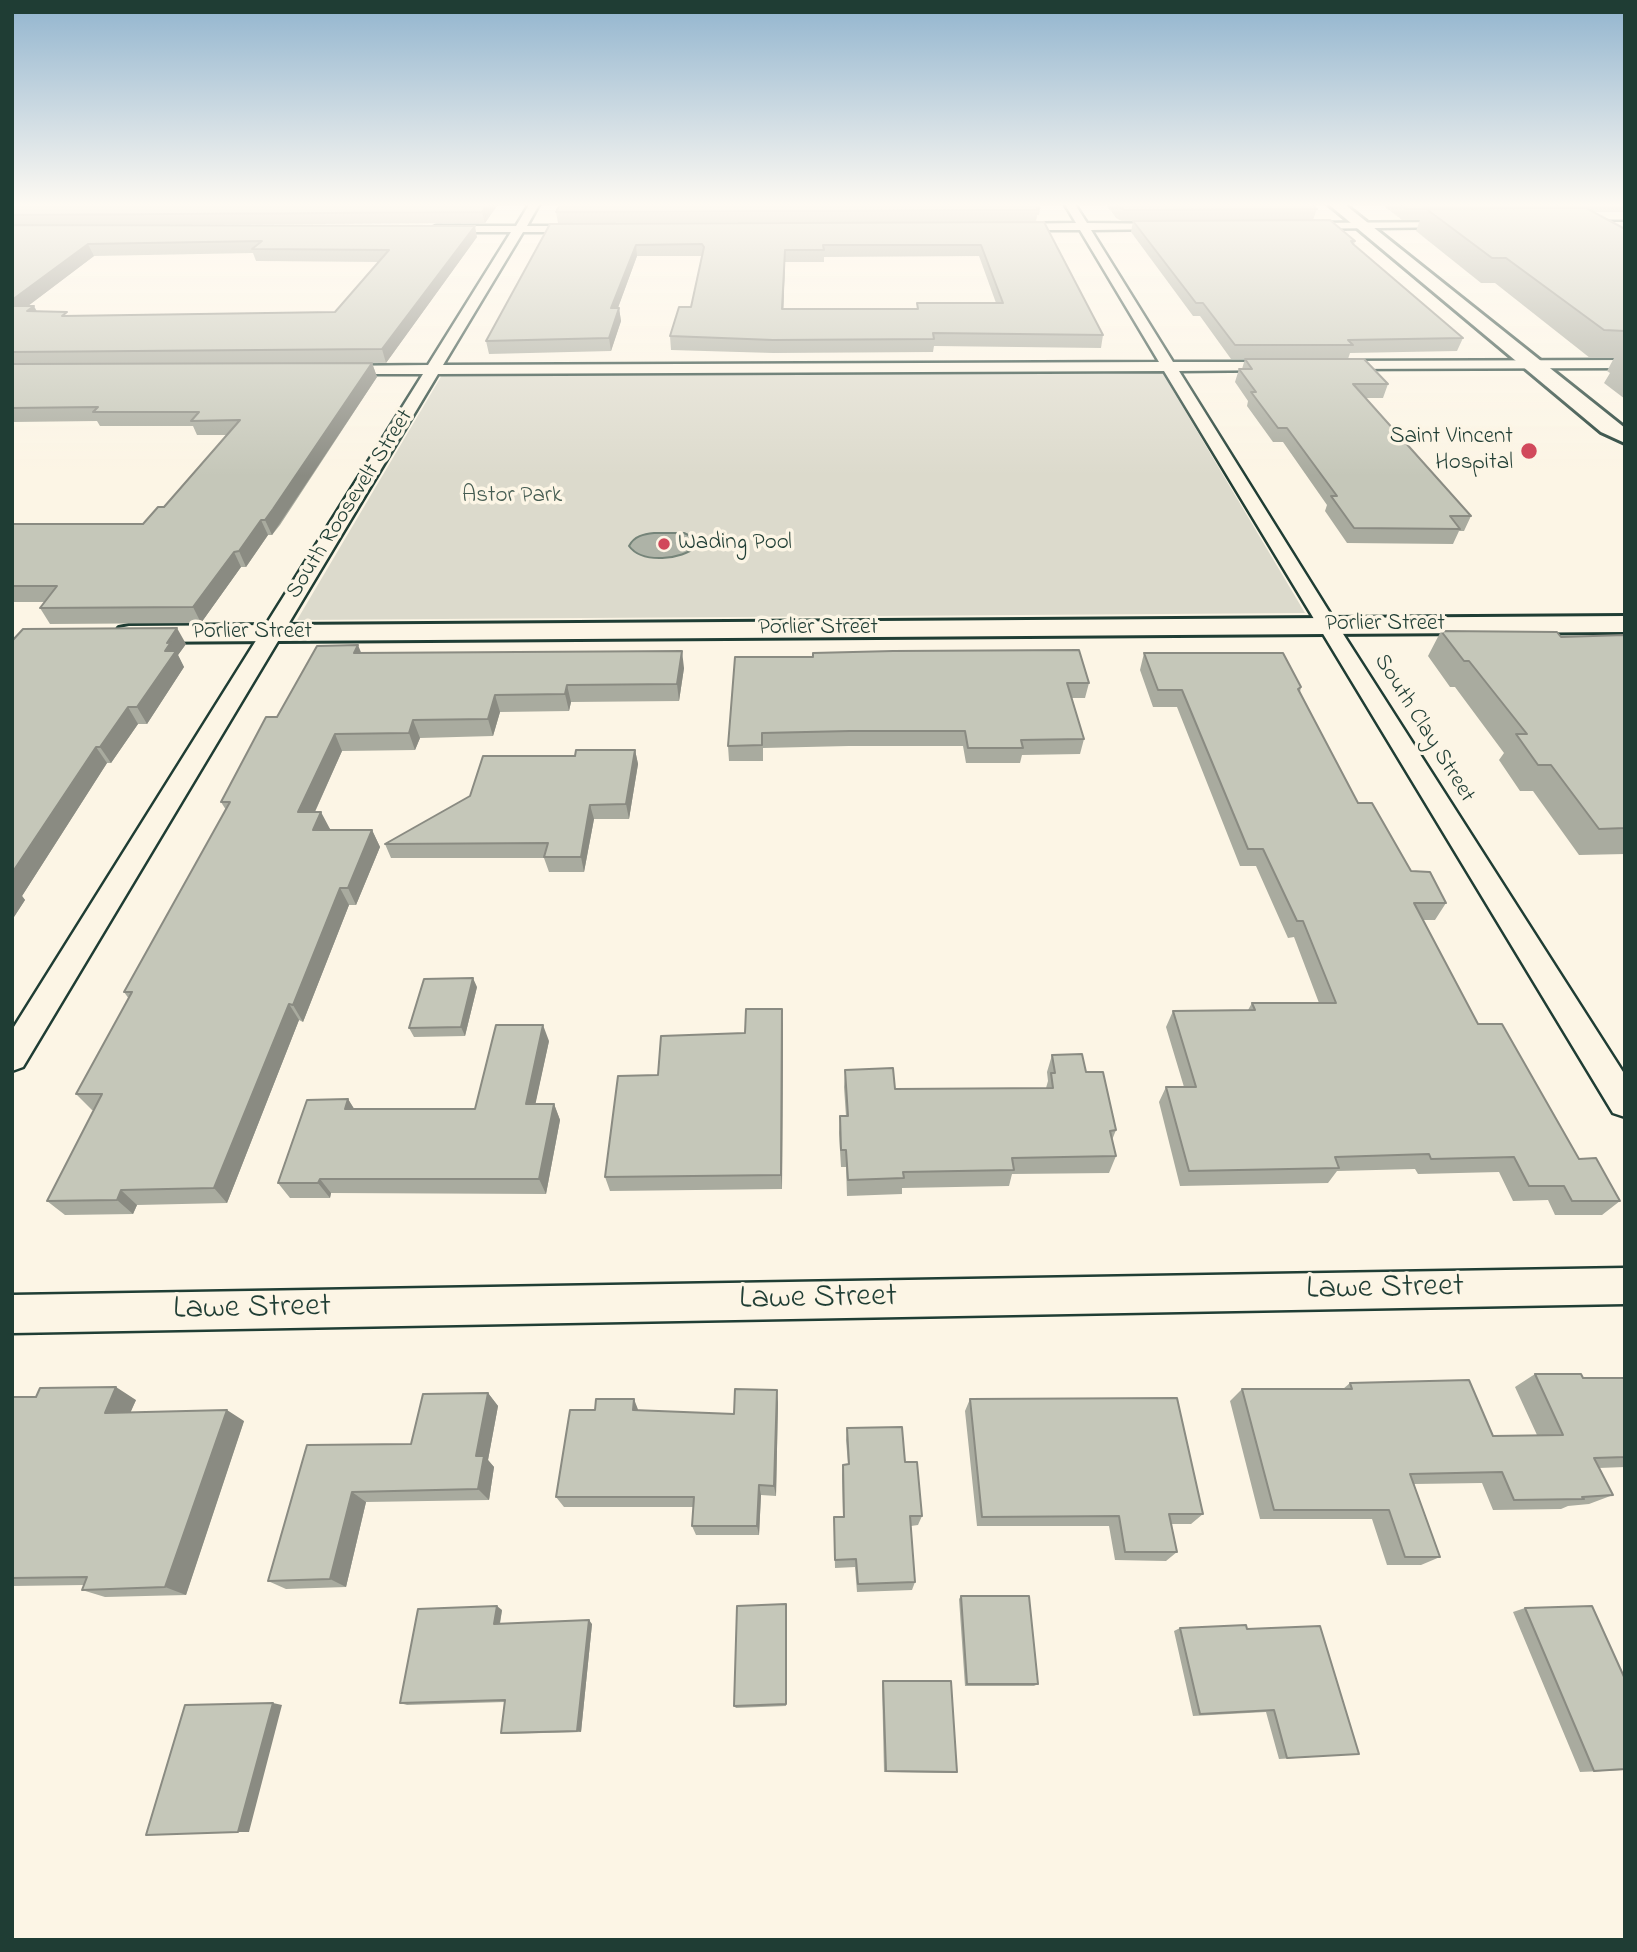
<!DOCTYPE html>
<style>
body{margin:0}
#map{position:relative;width:1637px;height:1952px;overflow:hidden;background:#fcf5e5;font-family:"Indie Flower",sans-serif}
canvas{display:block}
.frame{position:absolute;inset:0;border:14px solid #1f3d34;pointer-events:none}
</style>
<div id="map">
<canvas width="1637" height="1952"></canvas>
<div class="frame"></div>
</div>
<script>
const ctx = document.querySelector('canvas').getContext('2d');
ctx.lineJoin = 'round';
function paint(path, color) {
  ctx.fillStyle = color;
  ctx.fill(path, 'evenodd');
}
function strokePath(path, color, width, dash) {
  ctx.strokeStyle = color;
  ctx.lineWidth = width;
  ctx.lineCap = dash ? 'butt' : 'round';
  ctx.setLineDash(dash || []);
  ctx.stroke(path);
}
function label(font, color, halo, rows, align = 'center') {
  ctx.font = font + ' "Indie Flower",sans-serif';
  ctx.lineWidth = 7;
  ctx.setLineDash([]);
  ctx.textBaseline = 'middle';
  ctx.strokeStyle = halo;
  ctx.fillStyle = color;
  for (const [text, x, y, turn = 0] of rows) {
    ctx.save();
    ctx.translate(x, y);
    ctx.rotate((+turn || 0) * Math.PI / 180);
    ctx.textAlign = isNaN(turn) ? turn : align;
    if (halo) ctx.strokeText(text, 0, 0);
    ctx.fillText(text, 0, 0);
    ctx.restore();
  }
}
paint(new Path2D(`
 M1162,372L1305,613L297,620L442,375Z`), '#dcdacc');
const water = new Path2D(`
 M654,533H684L697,539V546C682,560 642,564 629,546C634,536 644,534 654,533Z`);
paint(water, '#aeb3a7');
strokePath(water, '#758479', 2);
const minor = new Path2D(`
 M530,203H540L527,226H586L592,229L586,232H523L443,365L1159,362L1080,230H1007L1001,227L1007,224L1076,223L1064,203H1074L1087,223L1174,224L1176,226L1170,229L1091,230L1173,362H1281L1288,366L1281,370L1179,371L1338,626L1625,1075V1117L1613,1113L1164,371L438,374L23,1067L12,1071V1030L423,374H334L327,370L334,366L428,365L511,232H436L430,229L436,226H516Z
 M1457,222L1461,223V227L1297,229L1291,226L1297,223Z
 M1625,222V228H1577L1571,225L1577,222Z
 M1625,360V368L1331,369L1324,365L1331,361Z
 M1625,1268V1304L12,1333V1295Z`);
const tertiary = new Path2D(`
 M1625,616V632L129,642L119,640L115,634L119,628L129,626Z`);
const secondary = new Path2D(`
 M1327,203H1343L1625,428V443L1601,432Z`);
strokePath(minor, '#1f3d34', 5);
strokePath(tertiary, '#1f3d34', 6);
strokePath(secondary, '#1f3d34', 6);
paint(minor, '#fcf5e5');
paint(tertiary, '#fcf5e5');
paint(secondary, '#fcf5e5');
paint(new Path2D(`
 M12,203H499L485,223L157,225L477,237L386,363H253H372L377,377L280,525L272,535H268L246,567H241L201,623L50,624L40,608L45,602H12V524H143L164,507L227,435H197L193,426H100L97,421L12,422ZM253,253L256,261L379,262L335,312L69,316L37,312L28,306L94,256Z
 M1105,203H1310L1317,209L1313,220L1355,241L1354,245L1463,338L1457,351L1350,353L1348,359H1231L1200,316H1193L1131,232L1133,221H1122L1116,218Z
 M1380,203H1625V212H1594L1625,229V399L1604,383L1610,373L1607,371L1614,358H1590L1495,283H1481L1416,231L1420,220H1402Z
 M1041,204L1039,215H1037L1036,222L558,223L556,212Z
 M1044,222L1103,335L1101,348L934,346L933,352L773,353L671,350L670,336L691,307L703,256H637L618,308H619L621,321L611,351L489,354L486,341L550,224ZM979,256L996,303H917V309H783L785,262H824V257Z
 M1245,359L1388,384L1383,398H1365L1471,516L1464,531H1459L1453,544L1347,543L1325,511L1327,505L1283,442H1273L1247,406L1248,401L1235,382L1239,369H1242Z
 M1441,631L1561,637L1625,635V854L1579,855L1533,791H1520L1499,760L1504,753L1455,687H1450L1428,656Z
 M12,641L186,644L178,655L184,667L147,724H138L111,763H107L22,896L25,900L12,920Z
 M361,653L684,668L679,701L571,702L569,711L500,712L493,736L420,738L415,750L342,751L315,812L330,829L329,830H372L380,847L356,905H349L303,1022L299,1020L227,1203L137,1205L133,1214L65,1215L47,1201L94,1110H92L76,1094L129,999L124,992L226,810L221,802L277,717Z
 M1144,653L1301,687L1300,692L1358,803L1411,871L1446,903L1435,920H1423L1478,1024L1579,1159L1620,1201L1602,1215H1555L1548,1200L1513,1201L1499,1172L1418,1174L1415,1169L1337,1171L1328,1183L1180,1186L1159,1102L1166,1087H1184L1166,1027L1173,1011L1248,1010L1252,1003H1319L1294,937L1288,938L1256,866H1240L1177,707H1153L1140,670Z
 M735,657L1089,683L1085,698H1072L1084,739L1080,754L1022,755L1020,763H966L963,746H849L763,748V761H729L728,746Z
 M635,750L638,764L629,819H594L584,872H549L544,858H391L385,844L575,756Z
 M477,987L465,1036L414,1037L409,1028Z
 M783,1024L782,1189L610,1191L605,1177L658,1075L745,1033Z
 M549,1041L535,1104H554L560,1120L546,1194L331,1193L330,1198H290L278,1183L348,1099L354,1109H475Z
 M1052,1055L1086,1072L1116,1130L1112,1140L1116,1156L1109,1173L1012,1174L1009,1186L902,1188V1194L847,1196L846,1167H841L839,1133L840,1116H846L844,1087L845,1070L895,1089L1046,1088L1048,1081L1047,1072Z
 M1535,1374L1583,1378H1625V1467L1599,1468L1613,1495L1589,1504L1568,1506L1561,1509L1493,1510L1482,1483L1414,1484L1440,1557L1421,1565H1387L1372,1519H1260L1230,1401L1242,1389H1343L1350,1383L1493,1436L1537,1435L1515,1387Z
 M488,1393L498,1406L488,1460L494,1467L489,1500L366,1502L346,1587L286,1589L268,1581L307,1445L411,1444Z
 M12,1397H36L136,1400L130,1412L244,1421L186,1595L105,1597L82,1590L84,1585L12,1586Z
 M970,1399L1203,1514L1191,1524H1171L1177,1552L1166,1561L1115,1560L1109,1526H977L965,1411Z
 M778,1402L776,1496L761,1495L759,1535H696L692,1526L694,1507H564L556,1497L638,1410L734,1414Z
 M847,1428L905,1462L922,1516L918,1525L911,1526L915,1582L912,1590L857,1592L855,1567L835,1568L834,1517H843L842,1475L843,1465L848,1464L846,1440Z
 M961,1596L1038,1684L1034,1686H965L959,1599Z
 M787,1608L786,1706L736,1708L734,1706Z
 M1525,1608L1625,1770L1580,1772L1513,1612Z
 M502,1610L500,1624H592L581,1732L506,1734L501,1733L505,1702L407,1705L400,1703Z
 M1180,1628L1247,1629L1359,1754L1279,1759L1266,1712L1193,1716L1174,1631Z
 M883,1681L957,1772L955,1773L884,1772L882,1684Z`), '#a9ab9f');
paint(new Path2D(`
 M489,203H499L485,223L482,212Z
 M475,226L477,237L386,363L382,349Z
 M88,244L94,256L12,318V300Z
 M636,245L637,256L613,321L611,308Z
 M785,250V262L783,322L782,309Z
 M34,306L41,319L27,311Z
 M619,308L621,321L611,351L609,338Z
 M372,363L377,377L272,535L265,520Z
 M261,520L268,535L246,567L239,551Z
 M234,552L241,567L201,623L193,607Z
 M177,628L186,644L178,655L184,667L147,724L137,707L165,651L167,643Z
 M358,645L365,662L354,653Z
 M682,651L684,668L679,701L677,684Z
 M567,685L571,702L569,711L565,694Z
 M495,695L500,712L493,736L488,719Z
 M128,707L138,724L111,763L100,747Z
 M413,720L420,738L415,750L409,733Z
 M335,734L342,751L307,829L298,812Z
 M96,747L107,763L22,896L25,900L12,920V873Z
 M635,750L638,764L629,819L626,804Z
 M590,805L594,819L584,872L581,857Z
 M321,812L330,829L321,847L313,830Z
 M372,830L380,847L356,905L348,888Z
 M340,888L349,905L303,1022L293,1005Z
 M473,978L477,987L465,1036L461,1027Z
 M289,1004L299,1020L227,1203L214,1188Z
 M782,1009L783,1024L782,1189L781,1175Z
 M543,1025L549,1041L532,1120L526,1104Z
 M348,1099L358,1115L345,1109Z
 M554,1104L560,1120L546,1194L539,1179Z
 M320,1179L331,1193L330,1198L318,1183Z
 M121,1190L137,1205L133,1214L117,1200Z
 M116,1387L136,1400L125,1425L105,1413Z
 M777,1390L778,1402L776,1496L774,1486Z
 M488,1393L498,1406L488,1460L494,1467L489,1500L478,1489L476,1456Z
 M634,1399L639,1412L633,1410Z
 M227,1410L244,1421L186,1595L165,1587Z
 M759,1485L761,1495L759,1535L757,1526Z
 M352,1492L366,1502L346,1587L330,1579Z
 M497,1606L502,1610L499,1627L494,1624Z
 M589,1620L592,1624L581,1732L577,1731Z
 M273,1703L282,1705L249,1832H238Z`), '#8a8b82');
const building = new Path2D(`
 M12,203H489L482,212L12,215Z
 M561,203H1040L1041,204H1035L1038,210L556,212Z
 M1115,203H1310L1317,209L1124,210L1118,206Z
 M1399,203H1554L1562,208L1406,209Z
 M1425,208H1586L1625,229V331L1604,330L1506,258H1492Z
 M1330,220L1355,241H1351L1353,244L1463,338L1348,340L1353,345H1235L1203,303H1196L1133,221Z
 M1044,222L1103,335L933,333L934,339L773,340L670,336L679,307H691L704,247L702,244L636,245L611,308H619L609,338L486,341L550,224ZM823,245H981L1003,303H917L918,309H782L785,250H824Z
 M12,225L475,226L382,349L12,352V306H34L27,311L67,312L62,316L335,312L389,250L252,249L262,241L88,244L12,300Z
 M1245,359H1364L1388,384H1353L1471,516H1450L1460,529L1354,528L1331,496H1337L1287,428H1278L1251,392H1256L1239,369H1252Z
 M372,363L273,509L265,520H261L239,551L234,552L193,607L40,608L57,586H12V524H143L158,507H164L240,420L191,421L199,412H93L98,407L12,408V364Z
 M177,628L167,643L171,642L165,651H176L137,707H128L100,747H96L12,873V641L23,629Z
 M1441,631L1557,632L1561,637L1625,635V828L1599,829L1551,765H1538L1516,734H1527L1469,661H1464Z
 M358,645L354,653L682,651L677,684L567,685L565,694L495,695L488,719L413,720L409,733L335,734L298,812H321L313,830H372L348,888H340L293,1005L289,1004L214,1188L121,1190L117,1200L47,1201L102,1094H76L132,992H124L230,802H221L266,717H277L317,646Z
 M1079,650L1089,683H1067L1084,739L1021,740L1023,748H968L965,731H850L762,733V745L728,746L735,657H813V653L893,651Z
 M1144,653H1283L1301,687L1298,689L1358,803H1372L1411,871L1430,872L1446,903H1414L1478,1024H1502L1579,1159L1596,1158L1620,1201H1572L1564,1186H1529L1514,1157L1431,1159L1429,1154L1335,1157L1339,1168L1189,1171L1166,1087H1196L1173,1011L1255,1010L1252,1003H1336L1303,921H1297L1263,849H1248L1182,690H1158Z
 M576,750H635L626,804L590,805L581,857H544L548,843L385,844L470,796L483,756H575Z
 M473,978L461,1027L409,1028L424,979Z
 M746,1009H782L781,1175L605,1177L618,1076L658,1075L661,1036L745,1033Z
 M496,1025H543L526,1104H554L539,1179H320L318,1183H278L307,1100L348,1099L345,1109H475Z
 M1082,1054L1086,1072H1103L1116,1130L1110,1131L1116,1156L1012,1158L1014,1170L903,1172L904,1178L848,1180L846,1150H841L840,1116H848L845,1070L893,1068L895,1089L1053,1088L1051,1073H1055L1052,1055Z
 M1535,1374H1581L1583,1378H1625V1457L1594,1458L1613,1495L1582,1497L1584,1499L1514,1500L1502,1472L1410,1474L1440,1557H1405L1389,1510H1274L1242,1389H1352L1350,1383L1469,1380L1493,1436L1563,1435Z
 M116,1387L105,1413L227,1410L165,1587L82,1590L87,1577L12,1578V1397H36L40,1388Z
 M735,1389L777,1390L774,1486L759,1485L757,1526H692L694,1497H556L570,1410H595L596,1399H634L633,1410L734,1414Z
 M488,1393L476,1456H484L478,1489L352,1492L330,1579L268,1581L307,1445L411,1444L423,1394Z
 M1177,1398L1203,1514H1169L1177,1552H1125L1119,1516L982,1517L970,1399Z
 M902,1427L905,1462H917L922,1516H910L915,1582L858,1584L856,1559L835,1560L834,1517H844L843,1465L849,1464L847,1428Z
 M961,1596H1029L1038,1684H967Z
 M786,1604V1704L734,1706L737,1606Z
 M497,1606L494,1624L589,1620L577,1731L501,1733L505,1700L400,1703L418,1609Z
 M1592,1606L1625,1679V1769L1594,1771L1525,1608Z
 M1246,1625L1247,1629L1320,1626L1359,1754L1287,1758L1274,1710L1200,1714L1180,1628Z
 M883,1681H951L957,1772L886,1771Z
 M273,1703L238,1832L146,1835L185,1705Z`);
paint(building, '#c5c7b9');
strokePath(building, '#8a8b82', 2);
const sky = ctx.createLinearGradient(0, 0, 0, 476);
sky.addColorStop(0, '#91b4ce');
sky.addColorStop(0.43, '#fefaf3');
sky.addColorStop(1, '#fefaf300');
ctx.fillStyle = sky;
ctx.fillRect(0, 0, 1637, 476);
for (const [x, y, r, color] of [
 [1529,451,9,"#d1495b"],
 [664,544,7,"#d1495b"]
]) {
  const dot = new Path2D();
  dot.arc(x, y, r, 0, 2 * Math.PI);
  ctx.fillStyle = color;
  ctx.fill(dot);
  strokePath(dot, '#fcf5e5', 2.5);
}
label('23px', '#1f3d34', '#fcf5e5', [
 ["Saint Vincent",1513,438],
 ["Hospital",1513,464],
 ["Wading Pool",678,544,"left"]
], 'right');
label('23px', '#455c52', '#fcf5e5', [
 ["Astor Park",512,497]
]);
label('23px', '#1f3d34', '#fcf5e5', [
 ["South Roosevelt Street",351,505,-58],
 ["Porlier Street",1385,625],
 ["Porlier Street",818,629],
 ["Porlier Street",252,633],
 ["South Clay Street",1423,729,58]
]);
label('33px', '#1f3d34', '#fcf5e5', [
 ["Lawe Street",1385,1290,-1],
 ["Lawe Street",818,1300,-1],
 ["Lawe Street",252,1310,-1]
]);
</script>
